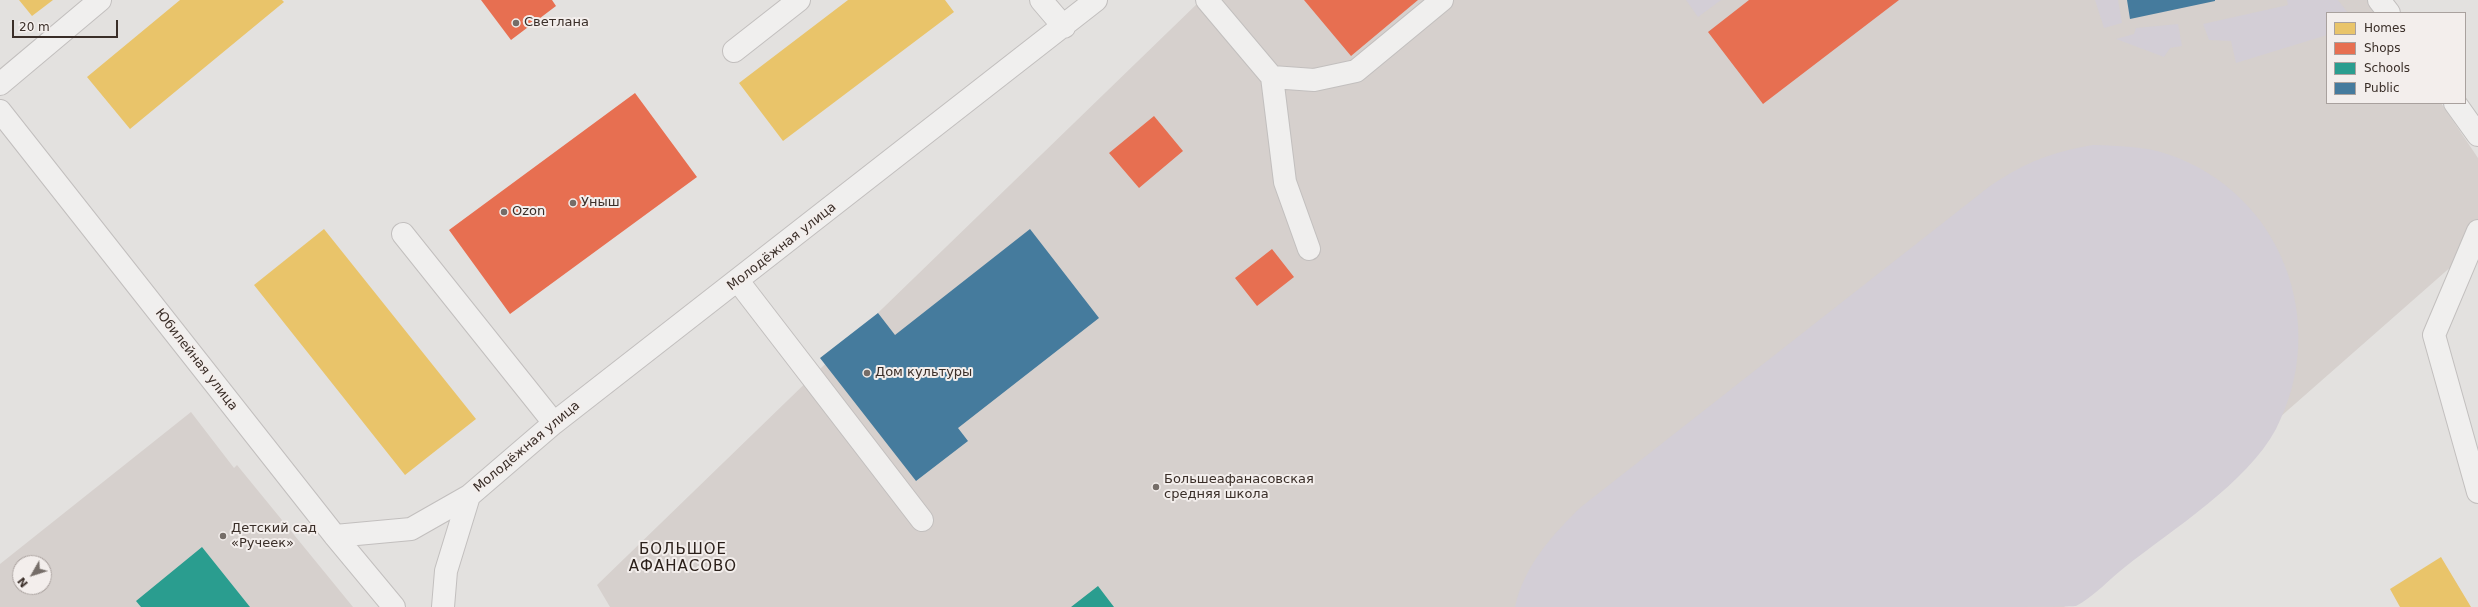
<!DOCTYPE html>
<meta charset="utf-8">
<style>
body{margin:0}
#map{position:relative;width:2478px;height:607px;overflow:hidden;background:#e3e1df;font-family:"DejaVu Sans",sans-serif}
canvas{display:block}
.legend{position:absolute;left:2326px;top:12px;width:140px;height:92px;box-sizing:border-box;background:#f3eeec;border:1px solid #a9a19e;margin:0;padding:5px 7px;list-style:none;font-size:12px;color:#3a2e28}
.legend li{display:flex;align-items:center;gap:8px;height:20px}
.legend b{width:20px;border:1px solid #a9a19e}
.north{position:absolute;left:12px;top:555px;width:40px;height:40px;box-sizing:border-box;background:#f3eeec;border:1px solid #a9a19e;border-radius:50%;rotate:231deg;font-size:11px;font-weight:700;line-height:16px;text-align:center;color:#3a2e28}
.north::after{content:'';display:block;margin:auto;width:14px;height:18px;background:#756d68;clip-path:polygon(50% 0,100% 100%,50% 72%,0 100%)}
.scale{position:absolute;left:12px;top:20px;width:106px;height:18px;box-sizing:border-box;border:2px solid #3a2e28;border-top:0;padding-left:5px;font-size:12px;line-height:14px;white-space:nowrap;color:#3a2e28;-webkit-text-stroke:3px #f3eeec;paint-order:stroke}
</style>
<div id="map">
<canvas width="2478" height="607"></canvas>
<ul class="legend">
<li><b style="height:11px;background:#e9c46a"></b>Homes</li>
<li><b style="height:11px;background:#e76f51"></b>Shops</li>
<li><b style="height:11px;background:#2a9d8f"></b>Schools</li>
<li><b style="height:11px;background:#457b9d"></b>Public</li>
</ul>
<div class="north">N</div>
<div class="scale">20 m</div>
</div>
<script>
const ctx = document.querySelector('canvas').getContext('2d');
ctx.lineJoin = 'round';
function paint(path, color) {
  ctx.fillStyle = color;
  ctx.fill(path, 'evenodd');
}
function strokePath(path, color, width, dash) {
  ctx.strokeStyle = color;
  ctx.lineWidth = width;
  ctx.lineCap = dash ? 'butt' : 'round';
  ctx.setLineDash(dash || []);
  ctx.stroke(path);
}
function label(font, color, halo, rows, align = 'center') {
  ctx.font = font + ' "DejaVu Sans",sans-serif';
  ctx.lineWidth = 4;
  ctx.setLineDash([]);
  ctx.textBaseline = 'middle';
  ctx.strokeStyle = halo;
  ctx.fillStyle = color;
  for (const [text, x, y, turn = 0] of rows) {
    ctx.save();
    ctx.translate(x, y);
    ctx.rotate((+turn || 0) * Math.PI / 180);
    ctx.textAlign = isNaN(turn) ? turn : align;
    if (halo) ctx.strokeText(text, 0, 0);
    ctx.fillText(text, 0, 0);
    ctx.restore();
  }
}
paint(new Path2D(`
 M1201,0H2372L2381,13H2327V103H2441L2478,158V243L2064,607H610L597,585Z
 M191,412L234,468L237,465L353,607H0V564ZM20,563H44V587H20Z`), '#d6d0cd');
paint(new Path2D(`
 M1686,0H1721L1698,17Z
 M2095,0H2118L2122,23L2104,28Z
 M2287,0H2338L2348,13H2327V35L2236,63L2231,41L2209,40L2203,24L2288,5Z
 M2178,24L2182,46L2170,48L2164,57L2116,39L2134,34L2136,28Z
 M2093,145C2119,146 2143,146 2167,154C2282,192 2331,324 2276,429C2247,483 2173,529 2125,567C2111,578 2092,598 2076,606C2066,607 1982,607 1964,607C1815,607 1665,607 1515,607C1524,566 1552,535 1581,507L1990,186C2028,161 2049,153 2093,145Z`), '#d3ced6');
paint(new Path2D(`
 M19,0H53L32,16Z
 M180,0H282L284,2L130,129L87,77Z
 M848,0H945L954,12L783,141L739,83Z
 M324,229L476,419L405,475L254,285Z
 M2441,557L2471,607H2400L2390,589Z`), '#e9c46a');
paint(new Path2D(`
 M481,0H552L556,6L511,40Z
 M1304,0H1418L1351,56Z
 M1749,0H1899L1763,104L1708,32Z
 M635,93L697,177L510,314L449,230Z
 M1154,116L1183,151L1139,188L1109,153Z
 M1272,249L1294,277L1257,306L1235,278Z`), '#e76f51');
paint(new Path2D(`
 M202,547L250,607H141L136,601Z
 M1098,586L1114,607H1071Z`), '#2a9d8f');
paint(new Path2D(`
 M2127,0H2215V1L2130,19Z
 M1030,229L1099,318L958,428L968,441L916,481L820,358L878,313L895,335Z`), '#457b9d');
const minor = new Path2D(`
 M1041,0L1064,27
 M1207,0L1272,77L1314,80L1356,71L1442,0
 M2379,0L2389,13
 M734,51L799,0
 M1272,77L1285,182L1309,249
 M0,84L100,0
 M2455,103L2478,135
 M0,111L335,536L394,607
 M2478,231L2434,335L2478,492
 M403,234L554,423
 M738,281L922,520
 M335,536L411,529L469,496
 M443,607L446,571L469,496L554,423L1096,0`);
strokePath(minor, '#c2bfbe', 24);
strokePath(minor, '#f0efee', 22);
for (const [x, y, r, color] of [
 [516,23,4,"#756d68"],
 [573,203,4,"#756d68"],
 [504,212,4,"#756d68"],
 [867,373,4,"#756d68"],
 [1156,487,4,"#756d68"],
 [223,536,4,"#756d68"]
]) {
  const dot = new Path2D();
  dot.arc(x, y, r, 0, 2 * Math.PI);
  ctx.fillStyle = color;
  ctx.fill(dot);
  strokePath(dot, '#f3eeec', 1.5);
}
label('13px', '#3a2e28', '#f3eeec', [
 ["Светлана",524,23],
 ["Уныш",581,203],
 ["Ozon",512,212],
 ["Дом культуры",875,373],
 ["Большеафанасовская",1164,480],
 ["средняя школа",1164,495],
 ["Детский сад",231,529],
 ["«Ручеек»",231,544]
], 'left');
label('13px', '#3a2e28', '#f3eeec', [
 ["Молодёжная улица",782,247,-38],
 ["Юбилейная улица",196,360,52],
 ["Молодёжная улица",527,447,-40]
]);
ctx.letterSpacing = '1px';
label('15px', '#2b201a', '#f3eeec', [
 ["БОЛЬШОЕ",683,550],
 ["АФАНАСОВО",683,567]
]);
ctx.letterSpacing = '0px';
</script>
